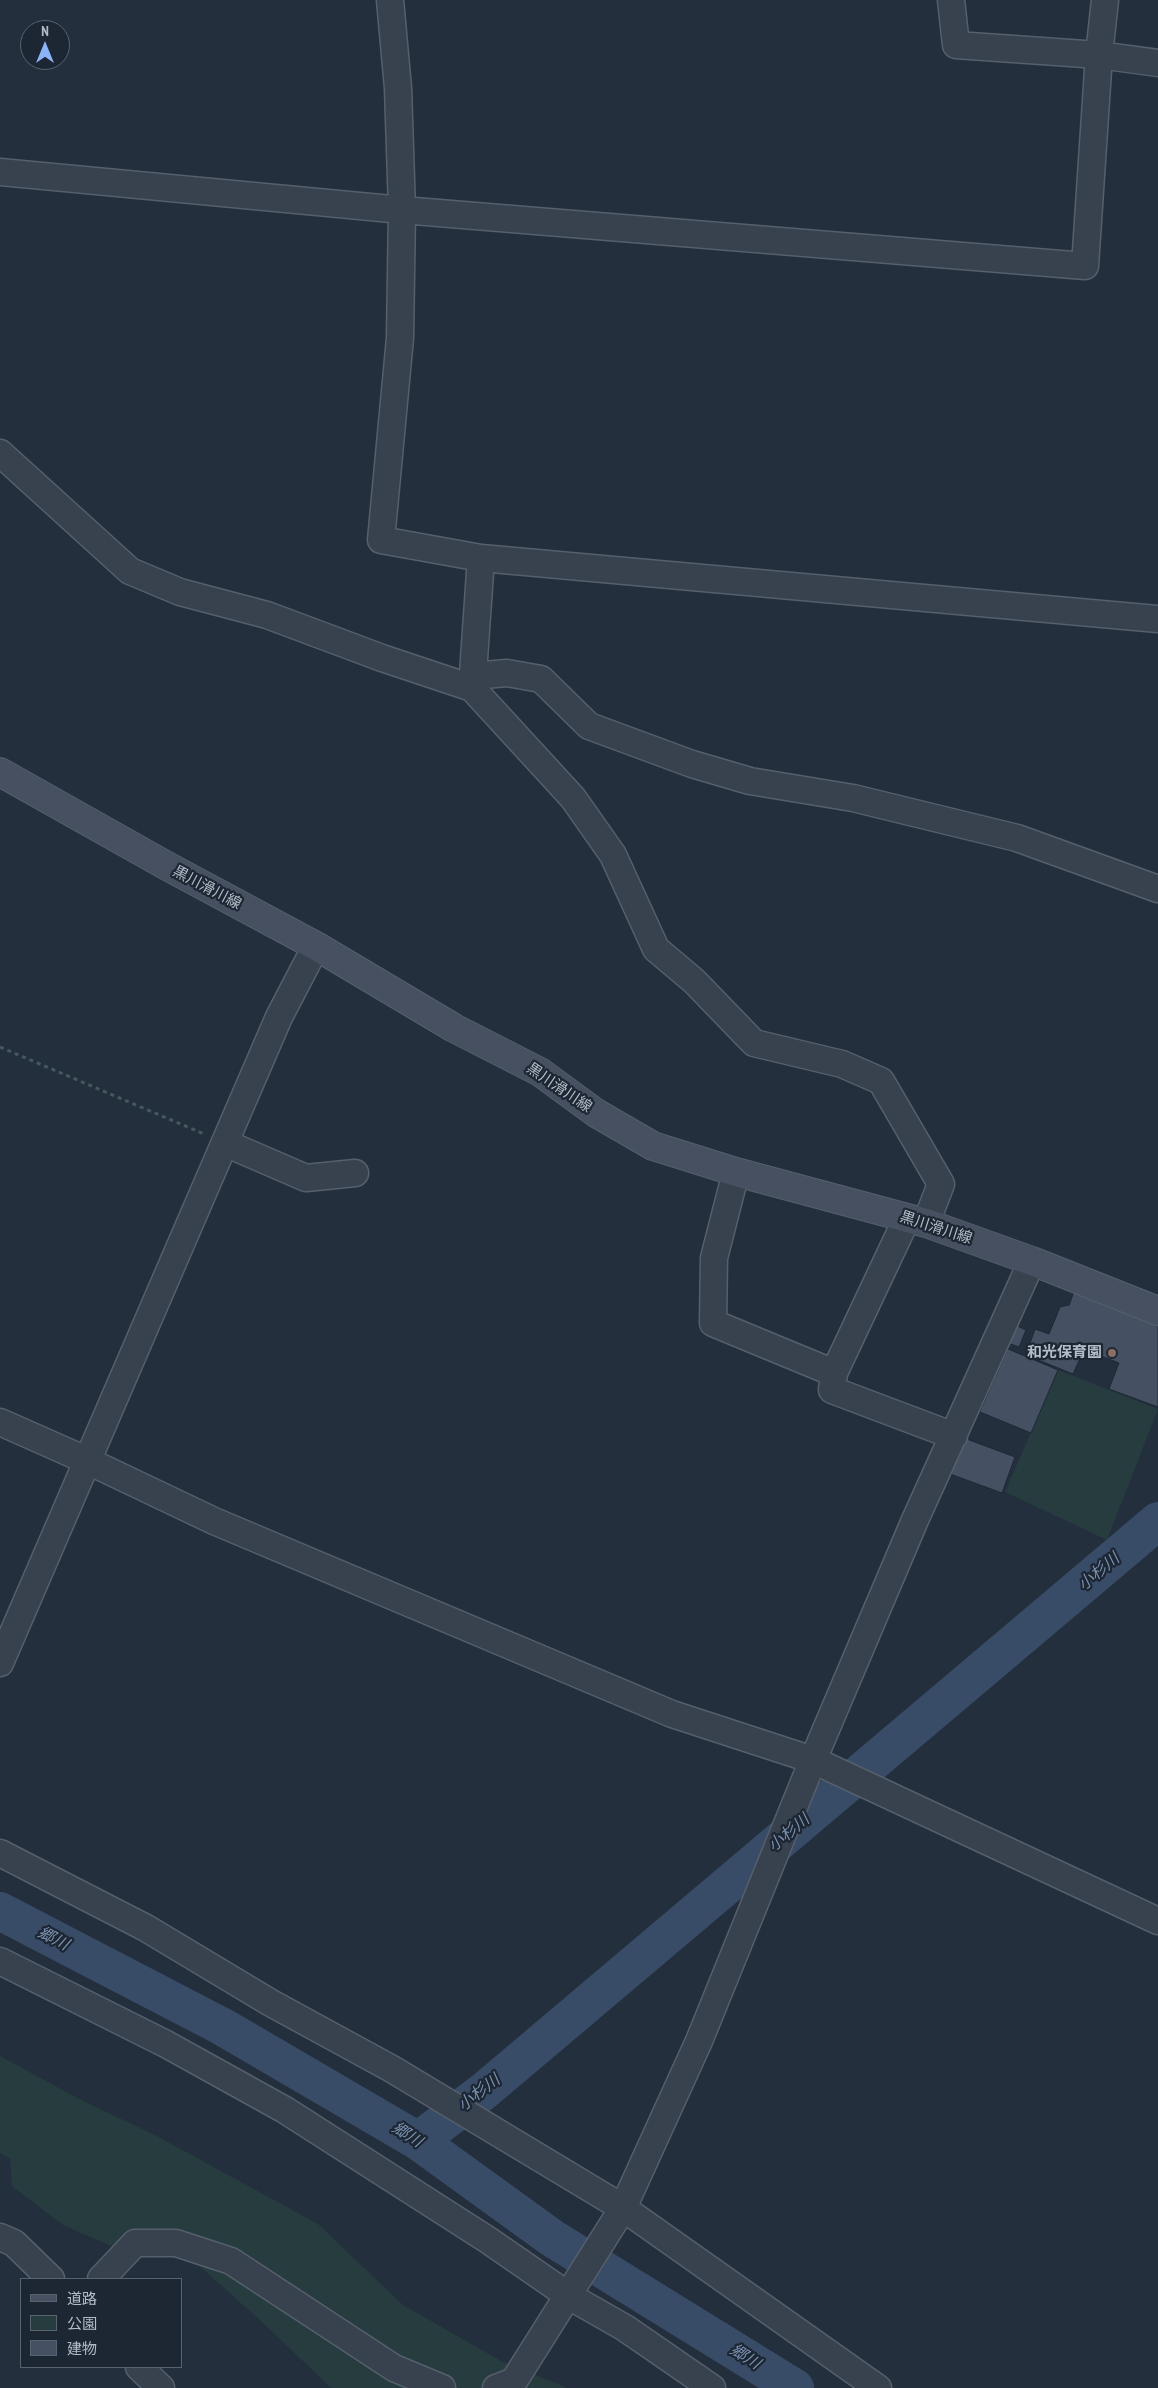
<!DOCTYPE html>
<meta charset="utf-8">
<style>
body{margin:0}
#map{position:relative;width:1158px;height:2388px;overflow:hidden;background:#242f3e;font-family:"PT Sans Narrow","Noto Sans JP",sans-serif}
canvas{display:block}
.legend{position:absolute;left:20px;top:2278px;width:162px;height:90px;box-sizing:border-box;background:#1d2633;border:1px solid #59626f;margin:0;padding:6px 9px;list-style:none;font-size:15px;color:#b4bcc9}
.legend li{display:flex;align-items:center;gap:10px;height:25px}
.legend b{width:25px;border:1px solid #59626f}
.north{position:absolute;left:20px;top:20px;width:50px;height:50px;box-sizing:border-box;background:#1d2633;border:1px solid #59626f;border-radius:50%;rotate:0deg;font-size:14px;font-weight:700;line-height:20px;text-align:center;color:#b4bcc9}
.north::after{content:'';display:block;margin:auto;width:18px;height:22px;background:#8ab4f8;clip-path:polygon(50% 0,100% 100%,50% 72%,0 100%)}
</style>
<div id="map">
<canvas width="1158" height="2388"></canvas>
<ul class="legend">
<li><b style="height:6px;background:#465061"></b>道路</li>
<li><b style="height:14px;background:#263c3f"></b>公園</li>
<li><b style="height:14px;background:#455162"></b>建物</li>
</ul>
<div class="north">N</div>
</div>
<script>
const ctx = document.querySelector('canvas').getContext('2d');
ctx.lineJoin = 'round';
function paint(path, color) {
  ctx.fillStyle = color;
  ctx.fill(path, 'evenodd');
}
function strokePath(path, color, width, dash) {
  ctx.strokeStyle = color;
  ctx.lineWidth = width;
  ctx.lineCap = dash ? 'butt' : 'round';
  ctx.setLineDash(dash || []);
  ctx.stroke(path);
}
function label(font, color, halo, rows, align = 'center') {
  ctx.font = font + ' "PT Sans Narrow","Noto Sans JP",sans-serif';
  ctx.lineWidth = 4.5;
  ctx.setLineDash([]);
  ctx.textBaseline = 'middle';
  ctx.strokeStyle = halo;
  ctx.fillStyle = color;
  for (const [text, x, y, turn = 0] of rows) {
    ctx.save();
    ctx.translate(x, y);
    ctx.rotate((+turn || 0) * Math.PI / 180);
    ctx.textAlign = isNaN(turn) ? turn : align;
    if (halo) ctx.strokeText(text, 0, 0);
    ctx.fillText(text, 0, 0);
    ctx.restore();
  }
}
paint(new Path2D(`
 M1058,1370L1158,1409L1107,1540L1005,1492Z
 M0,2056L81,2100L153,2134L318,2224L403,2305L503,2362L568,2388H331L261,2321L160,2231L111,2246L63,2225L12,2186L10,2159L0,2153Z`), '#263c3f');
strokePath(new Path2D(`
 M0,1911L223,2027L418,2141L552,2238L795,2388
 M418,2141L484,2091L1158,1521`), '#394c67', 38);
const building = new Path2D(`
 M1074,1292L1158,1324V1407L1109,1389L1119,1363L1088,1351L1081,1356L1073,1374L1026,1355L1035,1329L1049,1334L1060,1307L1069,1305Z
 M1015,1325L1026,1330L1019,1347L1008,1343Z
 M1008,1349L1058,1370L1031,1433L980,1412Z
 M964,1438L1015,1457L1002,1493L950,1474Z`);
paint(building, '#455162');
strokePath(building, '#1f2835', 1);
const minor = new Path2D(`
 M390,0L398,88L402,210L400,338L381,540L481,558L1158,619
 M951,0L956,45L1099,55L1158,63
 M0,172L402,210L1085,266L1099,55L1105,0
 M0,453L130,571L180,592L267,615L382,658L472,688
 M481,558L472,688L573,798L613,855L656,949L694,981L754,1043L842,1064L881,1081L941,1184L926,1223
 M473,676L507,673L541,679L589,726L692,764L750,781L853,798L1017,838L1158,889
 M225,1143L306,1178L355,1173
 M736,1172L714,1258L713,1323L834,1373
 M907,1218L834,1373L832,1390L954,1436
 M0,1422L88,1461L214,1521L672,1714L813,1760L1158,1921
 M0,1663L279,1017L316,946
 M0,1853L146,1928L271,2003L392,2069L623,2208L878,2388
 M0,1961L166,2044L285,2110L488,2240L569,2296L625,2328L712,2388
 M0,2237L14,2243L51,2279
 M101,2279L135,2243H176L231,2261L394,2368L442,2388
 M139,2367L161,2388
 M496,2388L514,2381L623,2208L699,2041L813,1760L915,1520L1032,1261`);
const secondary = new Path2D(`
 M0,772L167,866L316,946L454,1028L540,1072L596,1113L653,1146L736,1172L926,1223L1032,1261L1158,1311`);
strokePath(minor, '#565f6c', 29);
strokePath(secondary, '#565f6c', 30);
strokePath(new Path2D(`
 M0,1047L204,1134`), '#44595c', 3, [4, 4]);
strokePath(minor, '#38414e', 26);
strokePath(secondary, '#465061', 28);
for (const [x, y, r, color] of [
 [1112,1353,5,"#8d6e63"]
]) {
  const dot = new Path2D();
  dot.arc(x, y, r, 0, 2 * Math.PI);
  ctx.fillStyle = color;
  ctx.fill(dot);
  strokePath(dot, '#1d2633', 2);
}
label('15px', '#b4bcc9', '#1d2633', [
 ["黒川滑川線",207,888,28],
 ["黒川滑川線",559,1088,34],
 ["黒川滑川線",936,1228,18]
]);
label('bold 15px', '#b4bcc9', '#1d2633', [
 ["和光保育園",1102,1353]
], 'right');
label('italic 16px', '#7c92b1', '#1d2633', [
 ["小杉川",1099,1572,-40],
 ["小杉川",789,1833,-40],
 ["郷川",53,1939,27],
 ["小杉川",479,2093,-38],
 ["郷川",407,2135,32],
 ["郷川",745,2357,32]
]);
</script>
